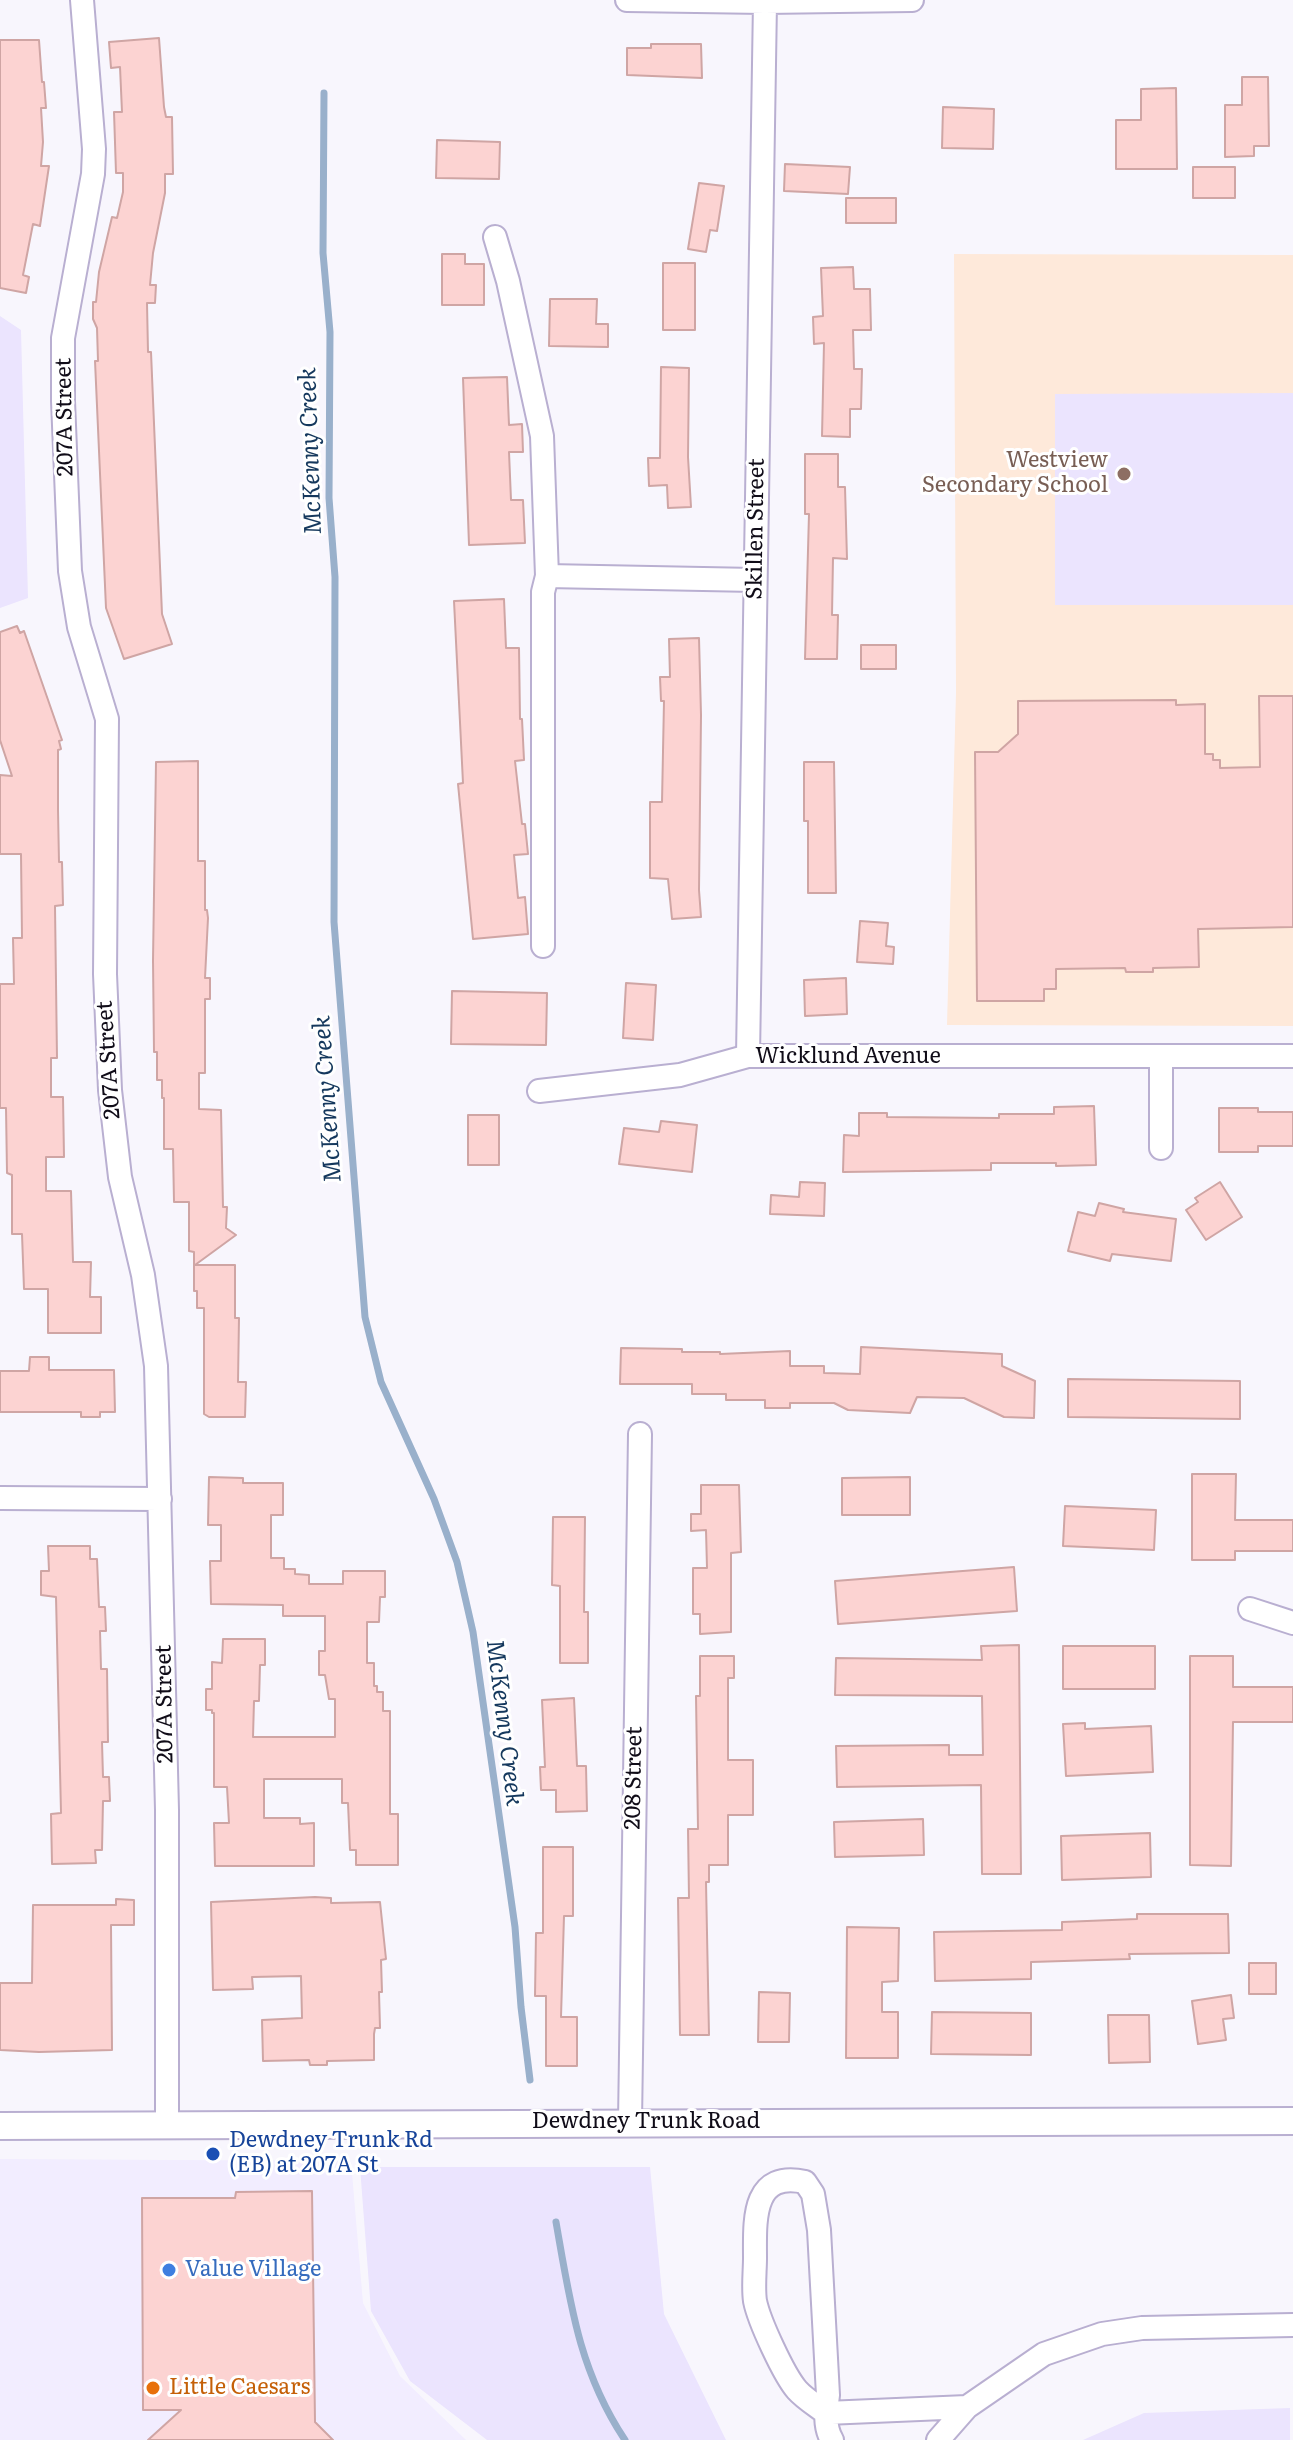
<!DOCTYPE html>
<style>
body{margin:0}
canvas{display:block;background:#f8f6fd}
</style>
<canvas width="1293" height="2440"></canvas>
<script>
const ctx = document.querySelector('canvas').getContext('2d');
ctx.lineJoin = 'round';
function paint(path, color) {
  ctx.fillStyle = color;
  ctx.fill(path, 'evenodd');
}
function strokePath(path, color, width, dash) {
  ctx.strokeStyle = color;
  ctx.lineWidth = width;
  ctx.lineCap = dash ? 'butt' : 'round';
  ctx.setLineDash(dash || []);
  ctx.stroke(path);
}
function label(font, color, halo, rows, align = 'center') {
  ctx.font = font + ' Literata,serif';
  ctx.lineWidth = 6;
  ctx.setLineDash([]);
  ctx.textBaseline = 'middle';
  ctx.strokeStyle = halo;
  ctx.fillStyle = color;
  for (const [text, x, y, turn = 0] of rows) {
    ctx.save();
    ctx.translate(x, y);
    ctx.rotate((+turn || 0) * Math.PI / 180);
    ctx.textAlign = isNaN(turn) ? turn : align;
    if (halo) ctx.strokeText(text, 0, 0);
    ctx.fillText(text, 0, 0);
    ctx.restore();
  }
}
paint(new Path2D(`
 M0,2159L351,2161L363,2303L400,2376L466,2440H0Z`), '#f2edff');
paint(new Path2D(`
 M954,254L1293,255V1026L947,1025L956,692Z`), '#fee9da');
paint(new Path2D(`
 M0,316L21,330L28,598L0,608Z
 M1293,393V605H1055V394Z
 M360,2167H650L664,2314L726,2440H487L410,2381L371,2311Z
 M1290,2408V2440H1083L1144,2413Z`), '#ebe4fe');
strokePath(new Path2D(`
 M324,93L323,253L330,332L329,498L335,577L334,922L365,1317L381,1382L434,1499L457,1562L473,1632L515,1927L521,2007L530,2080
 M556,2222C570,2302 579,2371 625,2440`), '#99b0cb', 7);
const building = new Path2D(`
 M159,38L164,107L166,117H172L173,174H165V193L153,253L150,285H156L155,303H147L148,352H151L162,614L172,644L124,659L106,608L95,361H98L97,328L93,319V302H96L99,272L112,217L117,218L123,192V173H116L114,112H122L120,67L111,68L109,42Z
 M0,40H39L42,82H44L46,108H41L43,142L41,166H49L40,226L33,224L23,275L29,277L26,293L0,288Z
 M651,44H701L702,78L627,75V48H651Z
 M1242,77H1268L1269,146H1254V156L1225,157V105H1242Z
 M1176,88L1177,169H1116V120H1141V89Z
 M943,107L994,109L993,149L942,148Z
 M437,140L500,142L499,179L436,178Z
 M785,164L850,167L848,194L784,191Z
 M1193,167H1235V198H1193Z
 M699,183L724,186L717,231L710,230L706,252L688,249Z
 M846,198H896V223H846Z
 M442,254H465V264H484V305H442Z
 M663,263H695V330H663Z
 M853,267L854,289H870L871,330H853L854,369H862L861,409H850V437L822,436L824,343L814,344L813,317L823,316L821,268Z
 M550,299H597L596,324H608V347L549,346Z
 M661,367L689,368L688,457L691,507L668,508L667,485L649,486L648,458H660Z
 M507,377L509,425L522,424L523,452H509L511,500H523L525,543L469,545L463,378Z
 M805,454H838V487H845L847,559L833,558L832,615H838L837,659H805L809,514H805Z
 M504,599L506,648H519L520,719H522L524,760L515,761L522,824H525L528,854L514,855L518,898L525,897L528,934L473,939L458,784L463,783L454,601Z
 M17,626L20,633L24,631L62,740L59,741L61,749L58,750V810L59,862H62L63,905L55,906L57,1058H51V1097H63L64,1157H46V1191H71L73,1262H91L90,1297H101V1333H48V1289H24L22,1234H12V1175L7,1173L6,1108H0V984H14L13,938H22L21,854H0V775L12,776L0,740V632Z
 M699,638L701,715L699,890L701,917L672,919L668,879L650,878V802H662L664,701H661L660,677H670L669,639Z
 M861,645H896V669H861Z
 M1259,696H1293V927L1198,929L1199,967L1153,968V972H1126L1125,968L1056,969V989H1044V1001H977L975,752H998L1018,734V701L1176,700V705L1205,704V754H1213V760H1220V768L1260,767Z
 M198,761V861H205V910H207L208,918L205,978H210V999H205V1073H199V1109L221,1110L223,1207H227L226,1228L236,1235L195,1265H235V1318H239L238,1382H246L245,1417H209L204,1414V1308H197V1291H194V1252L189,1251V1202H174L173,1149H164V1098H162V1080H157V1052H154L153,960L156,762Z
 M804,762H834L836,893H808V821H804Z
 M860,921L888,923L886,946L894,947L893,964L857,962Z
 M846,978L847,1014L805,1016L804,980Z
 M626,983L656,985L653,1040L623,1038Z
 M452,991L547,993L546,1045L451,1044Z
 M1094,1106L1096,1165L1056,1166V1163H991V1170L843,1172L844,1135L859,1136V1113H887V1117L999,1118V1114H1054V1107Z
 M1219,1108H1258V1112H1293V1146H1258V1152H1219Z
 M468,1115H499V1165H468Z
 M661,1121L697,1125L692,1172L619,1164L624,1128L659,1132Z
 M800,1182L825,1183L824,1216L770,1214L771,1195L799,1197Z
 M1220,1182L1242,1217L1206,1240L1186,1210L1198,1202L1195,1198Z
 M1099,1203L1124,1209L1123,1212L1176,1219L1171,1261L1112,1254L1110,1261L1068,1251L1078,1212L1095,1216Z
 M861,1347L1002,1354V1366L1035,1381L1034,1418L1004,1417L964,1398L917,1397L910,1413L848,1410L834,1403H790V1408H765V1400H726V1394H692V1384H620L621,1348L682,1349V1352H720V1354L790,1351V1366H824V1373L860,1374Z
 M30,1357H49V1370H114L115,1412H100V1417H81V1412H0V1371H29Z
 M1068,1379L1240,1381V1419L1068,1417Z
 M1192,1474H1236L1235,1520H1293V1551H1235V1560H1192Z
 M209,1477L243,1478V1483H283V1515H271V1558H284V1569H295V1574L309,1575V1584H343V1571H385V1597H380L379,1622H367V1663H374V1686H377V1692H383V1711H390V1814H398V1865H356V1850H350L348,1803H342V1779H264V1818H300V1824L314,1823V1866H215L214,1823H229L227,1787H214V1713H212V1710H206V1689H212V1662L222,1663L223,1639H265V1665H260L259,1701H254L253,1737H335V1699H329L325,1675H319V1651H325V1616H283V1605L211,1604L210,1561H221V1525H208Z
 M910,1477V1515H842V1478Z
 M701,1485H739L741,1552L731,1553V1632L700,1634V1614H693V1568H707L706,1530L691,1531V1514H701Z
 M1065,1506L1156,1510L1154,1550L1063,1546Z
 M553,1517H585L584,1612H588V1663H560V1586L552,1585Z
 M48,1546H90V1559H97L99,1607H105L106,1631H100L101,1669H107L108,1742H102L103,1777H109L110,1801H103L102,1850H95L96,1863L52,1864L51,1814L61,1813L56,1597L41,1595V1571H49Z
 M1014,1567L1017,1611L838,1624L835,1581Z
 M1019,1645L1021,1874H982L981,1785L837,1787L836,1746L949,1745V1755H983L982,1696L835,1695L836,1658L982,1660L981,1646Z
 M1063,1646H1155V1689H1063Z
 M700,1656H734V1678H728V1760H753V1815H728V1865H709V1882H706L709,2035H680L678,1898H689L688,1829H698L696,1696H700Z
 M1190,1656H1233V1687H1293V1722H1233L1231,1866L1190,1865Z
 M574,1698L577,1766H586L587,1811L556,1812V1790H541L540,1767H545L542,1700Z
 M1085,1723V1729L1151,1726L1153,1772L1066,1776L1063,1724Z
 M923,1819L924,1855L835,1857L834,1822Z
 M1150,1833L1151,1877L1062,1880L1061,1836Z
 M543,1847H573V1916H564L561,2017H577V2066H546V1996H535L536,1933H543Z
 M315,1897L331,1898V1903L380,1902L386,1959L381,1960L382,1992H379L380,2028H375L374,2034V2060L327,2061V2065H310L309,2060L263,2061L262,2020L302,2018L301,1976L252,1977L253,1989L213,1990L211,1902Z
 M116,1899L134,1900V1925H111L112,2050L39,2052L0,2050V1983H32L33,1905H116Z
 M1137,1914H1228L1229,1953L1129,1954L1130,1959L1031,1962V1979L935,1981L934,1932L1062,1930V1922L1137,1919Z
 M847,1927L899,1928L898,1981L882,1982V2012H898V2058H846Z
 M1249,1963H1276V1994H1249Z
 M759,1992L790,1993L789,2042H758Z
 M1231,1995L1234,2018L1223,2019L1226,2040L1198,2044L1192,2001Z
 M932,2012L1031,2013V2055L931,2054Z
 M1108,2015H1149L1150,2062L1109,2063Z
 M312,2191L315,2422L333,2440H148L181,2410H143L142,2198H235L236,2192Z`);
paint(building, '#fcd3d2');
strokePath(building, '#cfa5a4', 2);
const minor = new Path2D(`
 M82,0L94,149L93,174L63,338V401L70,571L79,627L107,719L105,974L110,1090L120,1177L143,1275L156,1366L167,1810V2124
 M627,0L765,2L912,0
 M495,237L508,281L542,436L547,576L543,592V946
 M547,576L755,580
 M748,1056L765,2
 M1161,1058V1148
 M539,1091L680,1075L748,1056H1293
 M0,1498L160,1499
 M1250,1609L1293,1623
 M630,2122L640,1434
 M832,2440C824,2427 826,2410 828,2395L819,2230L813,2194L805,2182C751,2170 755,2222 755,2258C755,2271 753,2287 755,2301C759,2321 784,2375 797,2390C805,2399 817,2406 826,2413L967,2407
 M938,2440L967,2407L1044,2354L1102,2334L1142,2328L1293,2325`);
const major = new Path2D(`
 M0,2126L1293,2121`);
strokePath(minor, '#b9afd1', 26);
strokePath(major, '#b9afd1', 30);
strokePath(minor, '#fff', 22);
strokePath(major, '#fff', 26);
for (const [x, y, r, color] of [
 [1124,474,8,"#8d6e63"],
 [213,2154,8,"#1a4fb4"],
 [169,2270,8,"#3f7fe0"],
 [153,2388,8,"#e8710a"]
]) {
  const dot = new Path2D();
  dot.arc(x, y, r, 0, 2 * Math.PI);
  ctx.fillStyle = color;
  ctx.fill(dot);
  strokePath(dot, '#fff', 3);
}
label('22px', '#100c18', '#fff', [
 ["207A Street",65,417,-91],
 ["Skillen Street",756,529,-89],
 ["Wicklund Avenue",848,1057],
 ["207A Street",109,1060,-94],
 ["207A Street",165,1704,-91],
 ["208 Street",634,1778,-89],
 ["Dewdney Trunk Road",646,2122]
]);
label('22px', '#785e54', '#fff', [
 ["Westview",1108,461],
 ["Secondary School",1108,486]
], 'right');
label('22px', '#164399', '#fff', [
 ["Dewdney Trunk Rd",229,2141],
 ["(EB) at 207A St",229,2166]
], 'left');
label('22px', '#366cbe', '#fff', [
 ["Value Village",185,2270]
], 'left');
label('22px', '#c56008', '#fff', [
 ["Little Caesars",169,2388]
], 'left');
label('italic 24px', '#15385d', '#fff', [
 ["McKenny Creek",311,451,-92],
 ["McKenny Creek",328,1099,-94],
 ["McKenny Creek",504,1723,83]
]);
</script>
